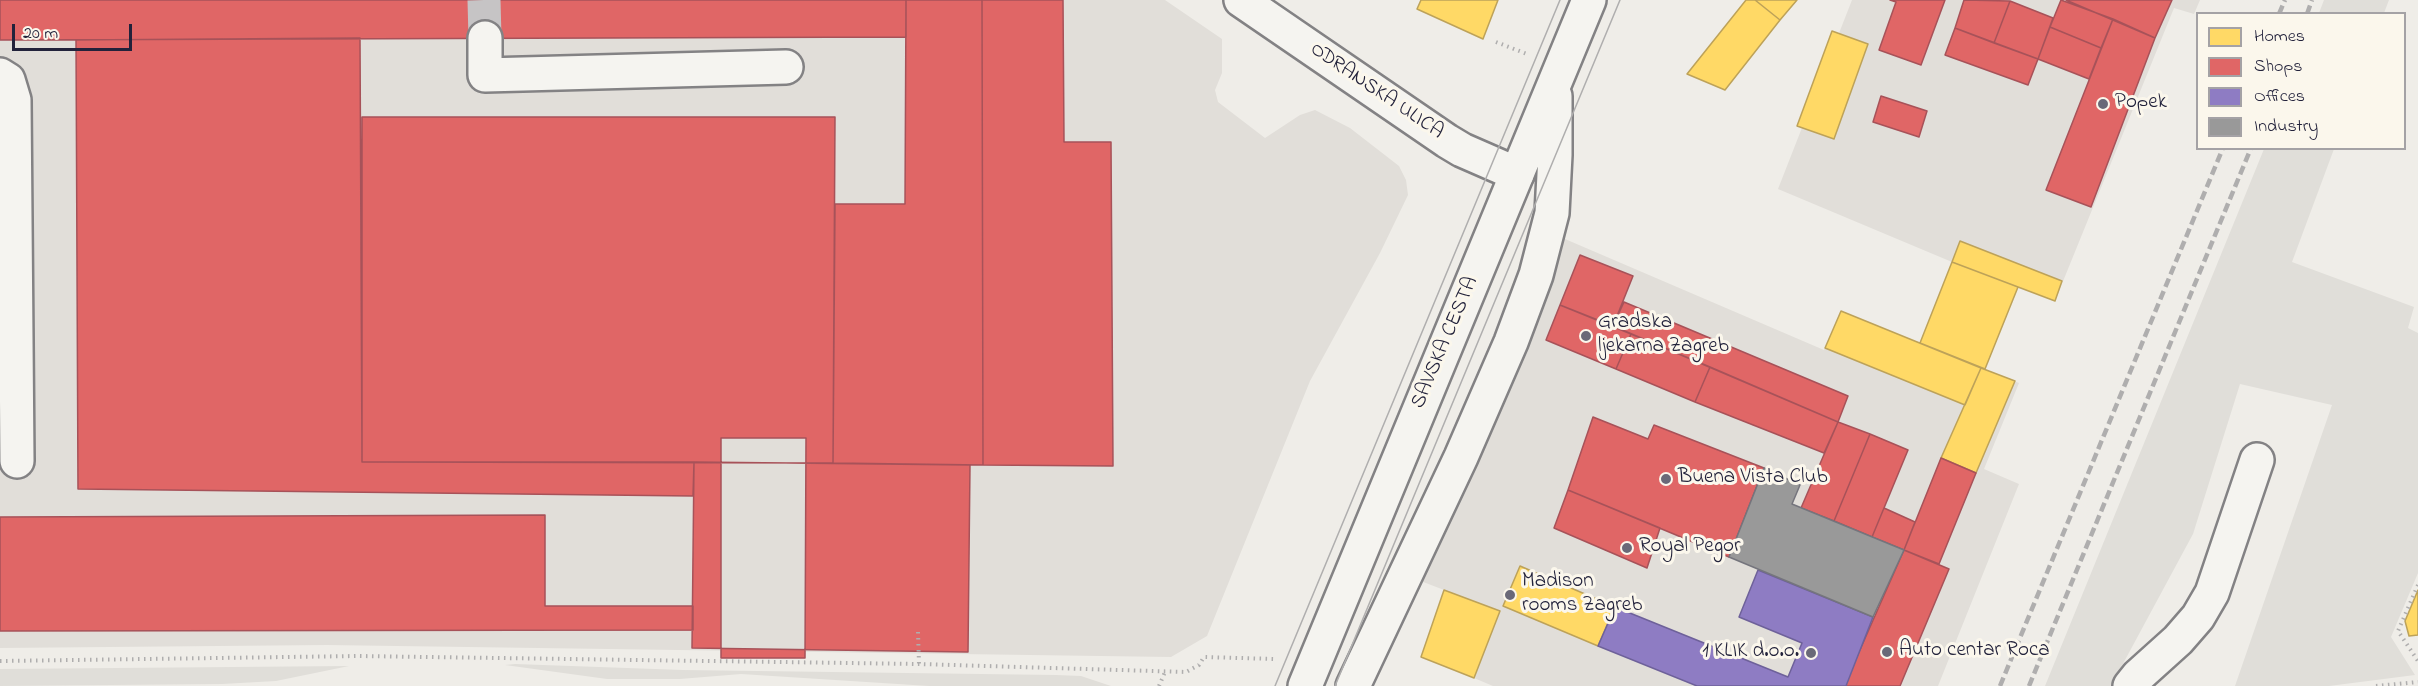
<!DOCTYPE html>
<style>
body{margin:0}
#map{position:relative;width:2418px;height:686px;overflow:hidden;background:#efede8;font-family:"Indie Flower",sans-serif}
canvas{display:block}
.legend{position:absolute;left:2196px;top:12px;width:210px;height:138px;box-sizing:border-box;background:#fbf7ec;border:2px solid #a4a2a5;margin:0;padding:8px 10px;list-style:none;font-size:18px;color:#22223b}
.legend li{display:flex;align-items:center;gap:12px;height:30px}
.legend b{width:30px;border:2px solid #a4a2a5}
.scale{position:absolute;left:12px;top:24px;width:120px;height:27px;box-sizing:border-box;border:3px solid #22223b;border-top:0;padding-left:8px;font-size:18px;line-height:21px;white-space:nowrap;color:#22223b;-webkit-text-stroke:4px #fbf7ec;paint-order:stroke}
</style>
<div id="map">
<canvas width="2418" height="686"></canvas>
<ul class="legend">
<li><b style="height:16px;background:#ffd966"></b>Homes</li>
<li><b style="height:16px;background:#e06666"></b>Shops</li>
<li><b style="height:16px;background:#8e7cc3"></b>Offices</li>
<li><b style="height:16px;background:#999"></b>Industry</li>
</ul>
<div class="scale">20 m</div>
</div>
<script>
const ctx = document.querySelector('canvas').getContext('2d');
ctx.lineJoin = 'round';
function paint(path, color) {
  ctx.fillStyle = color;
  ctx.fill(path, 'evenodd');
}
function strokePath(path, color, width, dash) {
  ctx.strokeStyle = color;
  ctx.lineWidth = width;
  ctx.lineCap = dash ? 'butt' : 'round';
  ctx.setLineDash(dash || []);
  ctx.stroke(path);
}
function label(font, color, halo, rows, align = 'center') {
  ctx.font = font + ' "Indie Flower",sans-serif';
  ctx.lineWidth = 6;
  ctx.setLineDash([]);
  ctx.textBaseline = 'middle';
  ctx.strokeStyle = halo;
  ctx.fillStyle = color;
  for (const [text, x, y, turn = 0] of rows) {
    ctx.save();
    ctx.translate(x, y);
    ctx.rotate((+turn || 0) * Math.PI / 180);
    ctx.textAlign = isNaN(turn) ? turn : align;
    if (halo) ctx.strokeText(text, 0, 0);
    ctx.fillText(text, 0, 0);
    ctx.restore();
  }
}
paint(new Path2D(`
 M0,0H1165L1222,39V73L1215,90L1218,102L1265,138L1300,115L1315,110L1350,128L1399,166L1406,180L1408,195L1380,253L1310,381L1207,636L1171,657L327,645L0,648Z
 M1852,0H2200L2194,14L2174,8L2055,301L1952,262L1778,189Z
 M1558,236L1824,350L1841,311L2019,383L1984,469L2019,484L1938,686H1493L1474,678L1499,611L1418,580Z`), '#e1ded9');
paint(new Path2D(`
 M2324,0H2389L2384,13H2319Z
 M2264,149H2334L2292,262L2414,307L2408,328L2418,333V573L2391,637L2415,675L2329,686H2235L2332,405L2240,384L2193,534L2111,686H2045Z
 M515,664L683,670L1056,675L1081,676L1111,686H929L741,674L680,679H607L505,665Z
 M349,666L276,681L222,684L0,686V669Z`), '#e0ded9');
const homes = new Path2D(`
 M1421,0H1498L1483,39L1417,9Z
 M1746,0H1755L1780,20L1725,90L1687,74Z
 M1755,0H1797L1780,20Z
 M1832,31L1868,44L1834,139L1797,126Z
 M1960,241L2062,281L2055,301L1952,262Z
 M1952,262L2018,287L1985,369L1920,343Z
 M1841,311L1981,368L1965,405L1825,348Z
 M1981,368L2015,381L1976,473L1941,458Z
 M1520,566L1615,607L1598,646L1503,606Z
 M1444,590L1500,611L1474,678L1421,657Z
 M2418,590V635L2409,636L2405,621Z`);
paint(homes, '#ffd966');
strokePath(homes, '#bda259', 1.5);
const shops = new Path2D(`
 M0,0H906V37L0,40Z
 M906,0H982L983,465L833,463L835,204H905Z
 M982,0H1063L1064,142H1111L1113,466L983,465Z
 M1890,0H1945L1921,65L1879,50L1896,2Z
 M1964,0L2010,1L1994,43L1955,28Z
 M2061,0L2113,19L2101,48L2050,27Z
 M2066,0H2172L2155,38Z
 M2010,1L2053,18L2038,59L1994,43Z
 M2113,19L2155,38L2091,207L2046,190Z
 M2050,27L2101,48L2089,79L2038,59Z
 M1955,28L2038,59L2028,85L1945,55Z
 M360,38L362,462H694L693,496L78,489L76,40Z
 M1881,96L1927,111L1919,137L1873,122Z
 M362,117H835L833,463L362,462Z
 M1580,255L1633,276L1613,326L1560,305Z
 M1624,302L1848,396L1838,422L1613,326Z
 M1560,305L1631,334L1616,369L1546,340Z
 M1631,334L1710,367L1695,402L1616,369Z
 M1710,367L1838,422L1824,453L1695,402Z
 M1593,417L1648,439L1654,425L1764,468L1729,557L1568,490Z
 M1838,422L1870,434L1834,521L1801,508Z
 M1870,434L1908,450L1872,537L1834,521Z
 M721,438H806L805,658H721Z
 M1941,458L1976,473L1939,564L1904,550Z
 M694,462L970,465L968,652L692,648Z
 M1568,490L1660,528L1647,568L1554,528Z
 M1884,508L1915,522L1904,550L1872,537Z
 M545,515V606H693V630L0,631V517Z
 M1904,550L1949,569L1900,686H1844Z`);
paint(shops, '#e06666');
strokePath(shops, '#a75259', 1.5);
const offices = new Path2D(`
 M1758,570L1873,617L1846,686H1697L1598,646L1615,607L1788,677L1802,643L1739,617Z`);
paint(offices, '#8e7cc3');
strokePath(offices, '#6e619a', 1.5);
const industry = new Path2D(`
 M1764,468L1800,485L1792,504L1904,550L1873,617L1729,557Z`);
paint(industry, '#999');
strokePath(industry, '#75757d', 1.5);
strokePath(new Path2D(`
 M484,0L485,38`), '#c6c4c5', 33, [33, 16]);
const minor = new Path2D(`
 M1241,0L1447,141L1462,150L1517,174
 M485,38V75L786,67
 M0,75L8,80L14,100L17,461
 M2130,686L2138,676L2178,640L2198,617L2212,593L2257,460`);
const major = new Path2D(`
 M1305,686L1589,0
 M1353,686L1461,457L1511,342L1536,275L1552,213L1555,155V96`);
strokePath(minor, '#838284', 38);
strokePath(major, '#838284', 38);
strokePath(new Path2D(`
 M1496,42L1527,54
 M2418,585L2398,631L2418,661
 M918,632L919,664
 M0,661L358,656L919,664L1186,672L1199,665L1204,657L1276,659
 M1159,686L1165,672
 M2376,686L2418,682`), '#afaeae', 4, [1.5, 4.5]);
strokePath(minor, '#f5f4f0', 33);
strokePath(major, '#f5f4f0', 33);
strokePath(new Path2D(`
 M1275,686L1560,0
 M1335,686L1620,0`), '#afaeae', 1.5);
strokePath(new Path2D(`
 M2279,14L2285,0
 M2307,14L2312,0
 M2000,686L2223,148
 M2029,686L2251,148`), '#afaeae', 4.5, [9, 4.5]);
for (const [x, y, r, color] of [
 [2103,104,6,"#6a6978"],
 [1586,336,6,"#6a6978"],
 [1666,479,6,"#6a6978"],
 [1627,548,6,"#6a6978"],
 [1510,595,6,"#6a6978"],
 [1887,652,6,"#6a6978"],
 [1811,653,6,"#6a6978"]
]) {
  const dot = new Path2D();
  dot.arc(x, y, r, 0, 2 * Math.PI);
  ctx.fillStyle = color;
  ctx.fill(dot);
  strokePath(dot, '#fbf7ec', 2);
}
label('21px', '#22223b', '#fbf7ec', [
 ["ODRANSKA ULICA",1376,92,34],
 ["SAVSKA CESTA",1446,343,-67]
]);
label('21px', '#22223b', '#fbf7ec', [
 ["Popek",2115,104],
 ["Gradska",1598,324],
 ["ljekarna Zagreb",1598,348],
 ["Buena Vista Club",1678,479],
 ["Royal Pegor",1639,548],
 ["Madison",1522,583],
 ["rooms Zagreb",1522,607],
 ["Auto centar Roca",1899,652],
 ["1 KLIK d.o.o.",1799,653,"right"]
], 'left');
</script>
